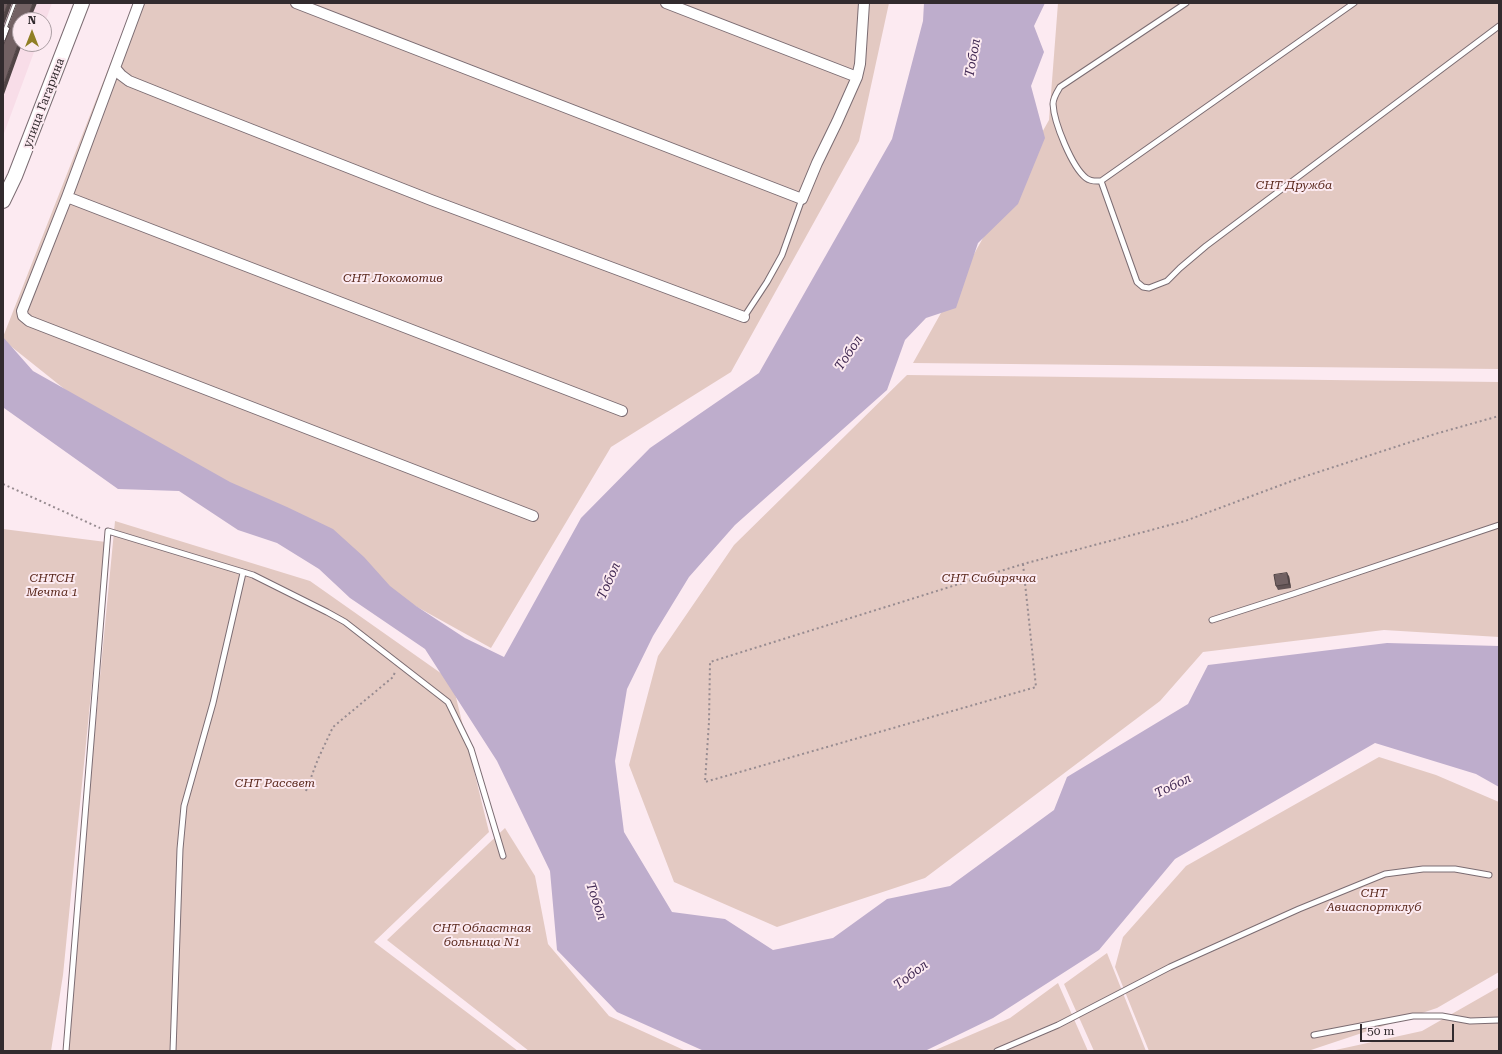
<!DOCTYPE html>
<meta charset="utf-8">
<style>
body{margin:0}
#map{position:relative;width:1502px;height:1054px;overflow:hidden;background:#fceaf1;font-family:"Roboto Serif",serif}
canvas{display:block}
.frame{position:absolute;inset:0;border:4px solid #322b2e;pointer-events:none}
.north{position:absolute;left:12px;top:12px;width:40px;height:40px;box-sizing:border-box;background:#fceaf1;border:1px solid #ab9ea3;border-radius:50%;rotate:0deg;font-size:11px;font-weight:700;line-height:16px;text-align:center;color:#322b2e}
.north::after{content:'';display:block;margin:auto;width:14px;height:18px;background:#907f25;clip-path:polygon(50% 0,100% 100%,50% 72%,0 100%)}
.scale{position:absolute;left:1360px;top:1024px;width:94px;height:18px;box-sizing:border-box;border:2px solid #322b2e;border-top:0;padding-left:5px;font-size:12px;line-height:14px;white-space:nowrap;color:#322b2e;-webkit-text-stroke:3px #fceaf1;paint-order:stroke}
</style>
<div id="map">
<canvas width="1502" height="1054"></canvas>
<div class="frame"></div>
<div class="north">N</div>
<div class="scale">50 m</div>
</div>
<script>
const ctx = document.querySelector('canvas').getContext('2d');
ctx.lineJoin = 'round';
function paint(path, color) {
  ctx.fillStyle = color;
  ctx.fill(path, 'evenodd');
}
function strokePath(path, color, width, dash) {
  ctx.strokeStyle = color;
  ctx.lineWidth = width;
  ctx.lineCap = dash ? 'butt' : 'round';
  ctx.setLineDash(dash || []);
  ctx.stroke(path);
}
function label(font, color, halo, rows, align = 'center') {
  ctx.font = font + ' "Roboto Serif",serif';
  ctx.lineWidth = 4;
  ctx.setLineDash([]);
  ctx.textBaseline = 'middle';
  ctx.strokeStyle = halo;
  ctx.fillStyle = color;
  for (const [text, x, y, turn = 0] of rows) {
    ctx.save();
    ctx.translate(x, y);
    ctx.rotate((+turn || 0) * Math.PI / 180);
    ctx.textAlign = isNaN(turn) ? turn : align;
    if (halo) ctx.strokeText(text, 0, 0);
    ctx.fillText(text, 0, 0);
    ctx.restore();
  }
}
paint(new Path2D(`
 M3,3H52L44,25V20H20V44H37L3,136Z`), '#f8dde8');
paint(new Path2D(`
 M134,3H889L859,141L731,372L611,447L491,648L156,462L3,340V337Z
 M1058,3H1499V369L913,363L1049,120Z
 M907,375L1499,382V637L1384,630L1203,652L1160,701L925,878L777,927L674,882L629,765L658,656L734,545Z
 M115,521L310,581L452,681L489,832L374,942L518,1051H64Z
 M3,529L106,542L63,975L51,1051H3Z
 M1379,757L1436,775L1499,802V972L1437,1008L1308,1051H1149L1115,967L1123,937L1186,866Z
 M505,828L535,876L548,944L609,1016L686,1051H529L387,940Z
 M1107,953L1146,1051H1094L1064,984Z
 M1058,983L1088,1051H933L1010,1018Z
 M1499,987V1051H1331L1422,1031Z`), '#e3c9c2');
paint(new Path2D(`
 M924,3H1045L1034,26L1044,52L1031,86L1045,138L1018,204L978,243L956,308L926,318L905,340L887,390L735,525L689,577L653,636L627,689L615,761L624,832L672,912L725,919L773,950L833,938L887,899L950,886L1054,810L1067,777L1188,704L1208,665L1387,643L1499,646V787L1476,774L1375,743L1175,859L1099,950L993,1018L927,1050L910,1051H704L617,1012L557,950L550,871L497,761L425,649L350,598L319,569L277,543L238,530L179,491L118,489L4,408L3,405V337L33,371L230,482L287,507L333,529L364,557L390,586L416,606L465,638L504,657L581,518L650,448L759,373L892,139L923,21Z`), '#beadcc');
const service = new Path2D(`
 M1186,3L1060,87C1057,92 1053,98 1053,104C1054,123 1072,167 1086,178C1091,182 1096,181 1101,181L1137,282L1143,287L1149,288L1167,281L1180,268L1206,246L1499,26
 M3,38L16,3
 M1101,181L1354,3
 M744,317L767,282L782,255L802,199
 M1212,620L1293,594L1499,525
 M1314,1035L1413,1016H1442L1470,1021L1499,1020
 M66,1051L108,531L253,575L327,612L345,622L448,702L471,749L503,856
 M173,1051L180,849L184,806L213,703L243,573
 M997,1051L1058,1025L1170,967L1299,909L1385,874L1423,869H1455L1489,875`);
const minor = new Path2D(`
 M139,3L67,197L22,311L23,316L29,321L533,516
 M296,3L802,199L817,163L837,122L857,77L860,64L864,3
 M666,3L857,77
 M115,68L121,75L129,81L189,105L431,200L744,317
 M67,197L622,411`);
const secondary = new Path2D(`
 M3,201L15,176L82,3`);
strokePath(service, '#7b6c72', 7);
strokePath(minor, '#7b6c72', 12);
strokePath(secondary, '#7b6c72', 16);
strokePath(new Path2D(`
 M3,484L100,528
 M1023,564L1036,687L705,782L709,722L710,662L1023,564L1185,521L1297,479L1435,434L1499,416
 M306,791L318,759L333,727L393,677L395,672`), '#978b90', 2, [2, 3]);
strokePath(service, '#fff', 5);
strokePath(minor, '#fff', 10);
strokePath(secondary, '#fff', 14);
paint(new Path2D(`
 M1289,576L1291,588L1278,590L1276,586Z`), '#625355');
paint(new Path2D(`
 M8,3H12L3,27V17Z
 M33,3H37L30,20H27Z
 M20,39V44H22L3,97V87Z
 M1287,573L1289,576L1291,588L1289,584Z`), '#504445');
const building = new Path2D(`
 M3,3H8L3,17Z
 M17,3H33L27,20H20V39L3,87V46L10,28L8,27Z
 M1287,573L1289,584L1276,586L1274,575Z`);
paint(building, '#726163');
strokePath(building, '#504445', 1);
label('12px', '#322b2e', '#fceaf1', [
 ["улица Гагарина",44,103,-69]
]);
label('italic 12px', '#59271b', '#fceaf1', [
 ["СНТ Дружба",1294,185],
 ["СНТ Локомотив",393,278],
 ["СНТСН",52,578],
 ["Мечта 1",52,592],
 ["СНТ Сибирячка",989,578],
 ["СНТ Рассвет",275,783],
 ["СНТ",1374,893],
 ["Авиаспортклуб",1374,907],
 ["СНТ Областная",482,928],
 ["больница N1",482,942]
]);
label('italic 13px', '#402852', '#fceaf1', [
 ["Тобол",973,58,-80],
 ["Тобол",849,353,-56],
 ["Тобол",609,581,-66],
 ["Тобол",1173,786,-26],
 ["Тобол",596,901,71],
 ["Тобол",911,975,-37]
]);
</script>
